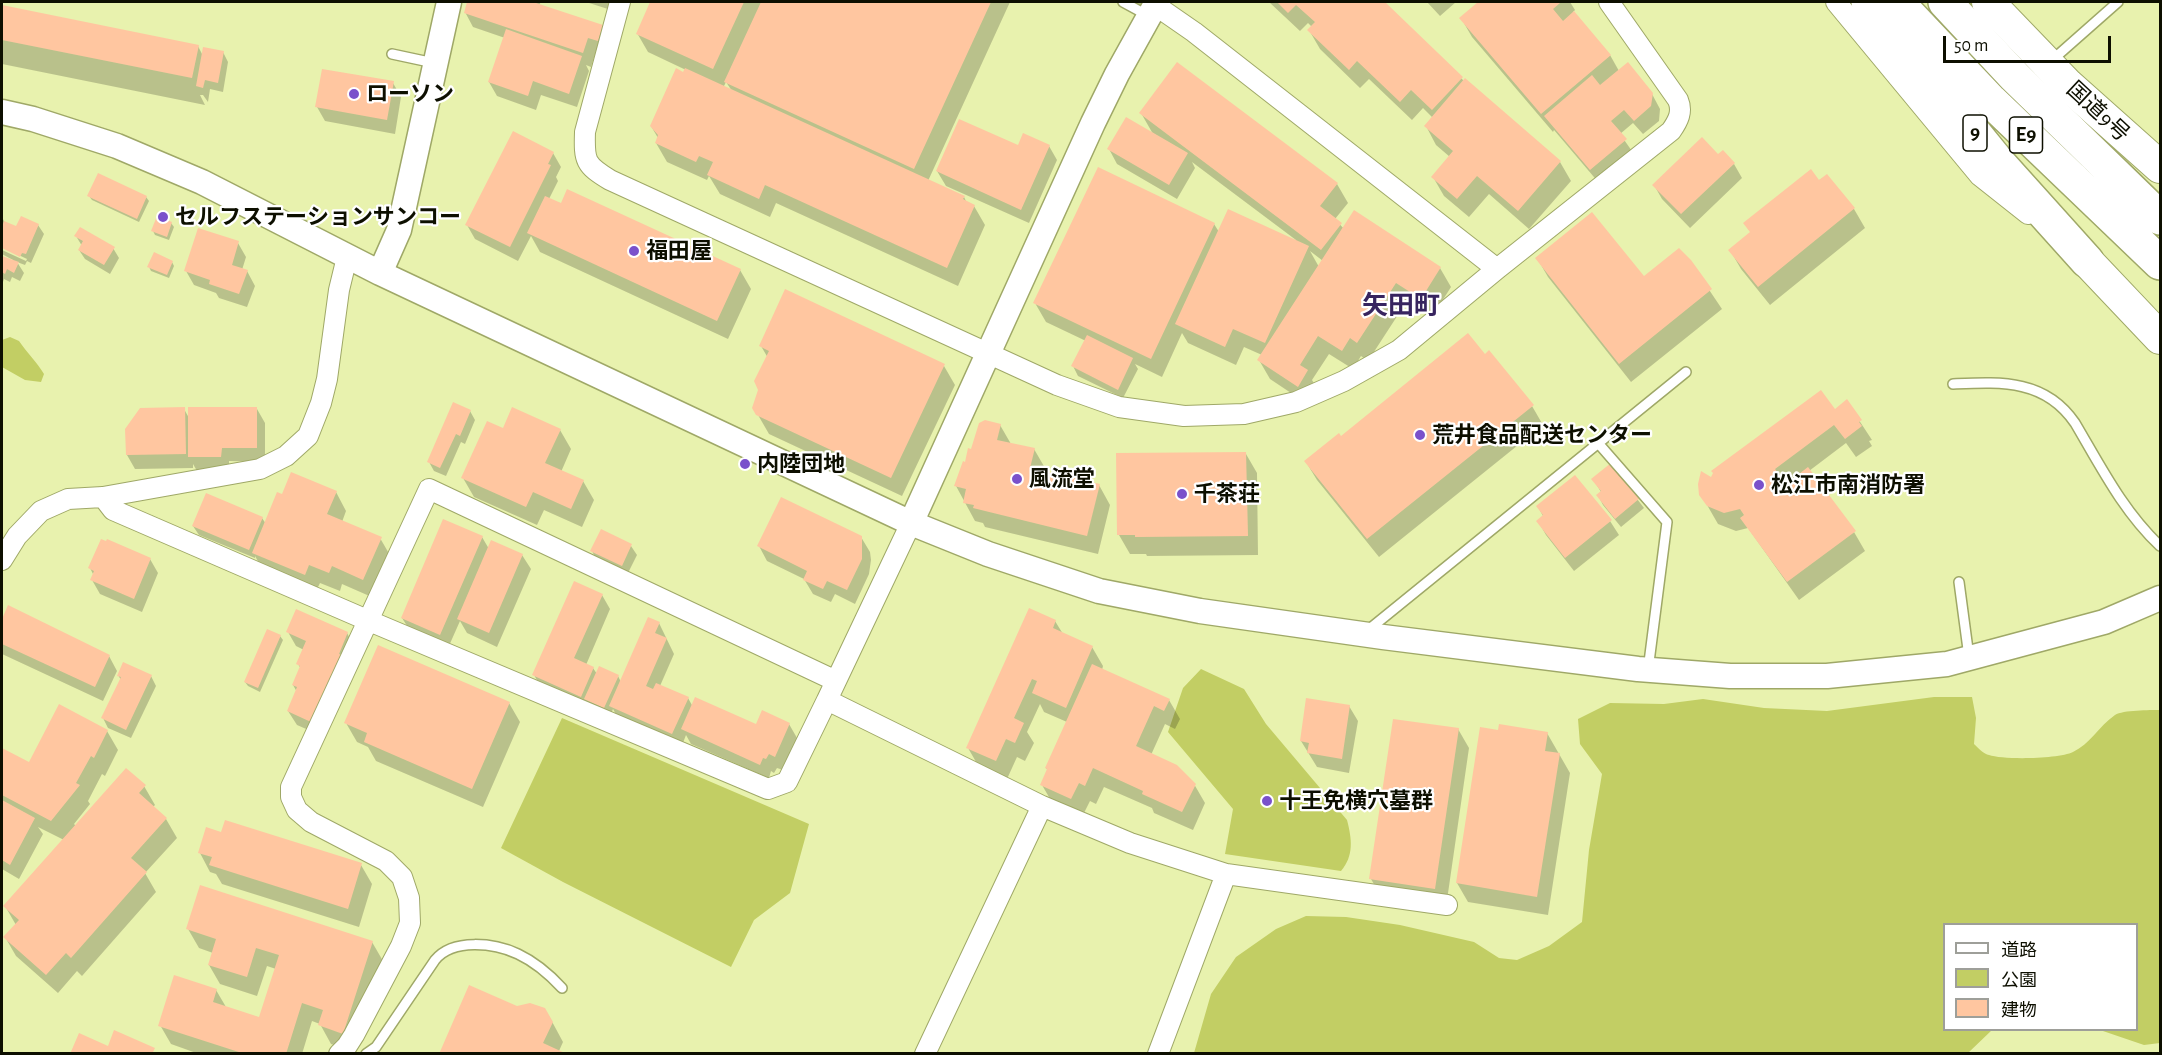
<!DOCTYPE html>
<meta charset="utf-8">
<style>
body{margin:0}
#map{position:relative;width:2162px;height:1055px;overflow:hidden;background:#e8f2ae;font-family:"Alegreya Sans","Noto Sans JP",sans-serif}
canvas{display:block}
.frame{position:absolute;inset:0;border:3px solid #0d0f00;pointer-events:none}
.legend{position:absolute;left:1943px;top:923px;width:195px;height:108px;box-sizing:border-box;background:#fff;border:2px solid #9e9f99;margin:0;padding:8px 10px;list-style:none;font-size:18px;color:#0d0f00}
.legend li{display:flex;align-items:center;gap:12px;height:30px}
.legend b{width:30px;border:2px solid #9e9f99}
.scale{position:absolute;left:1943px;top:36px;width:168px;height:27px;box-sizing:border-box;border:3px solid #0d0f00;border-top:0;padding-left:8px;font-size:18px;line-height:21px;white-space:nowrap;color:#0d0f00;-webkit-text-stroke:4px #fff;paint-order:stroke}
</style>
<div id="map">
<canvas width="2162" height="1055"></canvas>
<div class="frame"></div>
<ul class="legend">
<li><b style="height:8px;background:#fff"></b>道路</li>
<li><b style="height:16px;background:#c2ce64"></b>公園</li>
<li><b style="height:16px;background:#ffc6a0"></b>建物</li>
</ul>
<div class="scale">50 m</div>
</div>
<script>
const ctx = document.querySelector('canvas').getContext('2d');
ctx.lineJoin = 'round';
function paint(path, color) {
  ctx.fillStyle = color;
  ctx.fill(path, 'evenodd');
}
function strokePath(path, color, width, dash) {
  ctx.strokeStyle = color;
  ctx.lineWidth = width;
  ctx.lineCap = dash ? 'butt' : 'round';
  ctx.setLineDash(dash || []);
  ctx.stroke(path);
}
function label(font, color, halo, rows, align = 'center') {
  ctx.font = font + ' "Alegreya Sans","Noto Sans JP",sans-serif';
  ctx.lineWidth = 4.5;
  ctx.setLineDash([]);
  ctx.textBaseline = 'middle';
  ctx.strokeStyle = halo;
  ctx.fillStyle = color;
  for (const [text, x, y, turn = 0] of rows) {
    ctx.save();
    ctx.translate(x, y);
    ctx.rotate((+turn || 0) * Math.PI / 180);
    ctx.textAlign = isNaN(turn) ? turn : align;
    if (halo) ctx.strokeText(text, 0, 0);
    ctx.fillText(text, 0, 0);
    ctx.restore();
  }
}
paint(new Path2D(`
 M10,337L19,341C27,353 37,362 44,374L41,382L25,380L2,367V340Z
 M1201,669L1244,689L1266,724L1347,820C1352,839 1354,856 1341,871L1225,854L1233,809L1168,732L1183,688Z
 M1934,697H1972L1976,718L1974,744C1978,748 1984,754 1989,755C2003,760 2059,759 2073,752C2090,744 2099,726 2115,715C2123,710 2150,710 2160,710V1043L2144,1045L2100,1030H2136V924H1944V1030H1992L1968,1053H1194L1211,994L1236,957L1276,929L1306,916L1346,917L1400,925L1474,942L1499,958L1517,960L1549,946L1582,922L1589,850L1602,774L1580,744L1578,719L1610,703L1664,704L1703,699L1764,708L1827,711Z
 M562,718L809,824L790,893L754,920L731,967L563,882L501,848Z`), '#c2ce64');
paint(new Path2D(`
 M469,2H541L539,5L602,27L610,41L606,54L596,51L591,67L586,65L589,71L577,107L541,95L536,110L497,96L489,82L505,38L473,27L465,12Z
 M586,2H614L611,10Z
 M652,2H1010L928,181L964,197L967,203L974,206L985,225L958,286L776,203L770,217L720,194L709,176L707,180L667,162L656,143L658,138L651,126L686,70L648,52L637,33ZM726,82L732,91L723,88Z
 M1132,2H1146L1142,8Z
 M1269,2H1383L1464,81L1560,162L1571,181L1529,229L1489,194L1469,217L1444,196L1433,177L1450,157L1436,145L1426,126L1433,118L1423,108L1412,120L1369,79L1360,88L1320,49L1309,30L1312,27L1308,23L1300,31Z
 M1427,2H1456L1440,16Z
 M1480,2H1570L1575,10L1573,12L1610,55L1619,71L1652,94L1660,109L1659,121L1643,134L1633,123L1620,134L1634,154L1599,183L1554,130L1553,132L1472,37L1461,18Z
 M2,7L198,46L203,56L223,52L228,62L223,92L210,89L208,102L203,95H200L205,105L2,64Z
 M393,83L401,97L395,134L325,121L317,107Z
 M1141,113L1337,184L1348,203L1335,219L1344,229L1440,268L1451,287L1432,317L1407,301L1368,361L1361,356L1353,369L1329,354L1312,380L1318,390L1309,405L1270,379L1259,360L1262,355L1244,347L1236,365L1188,343L1182,333L1162,377L1135,364L1138,369L1123,398L1078,376L1073,366L1086,341L1046,322L1035,303L1214,224L1219,232L1296,240L1192,162L1195,168L1177,199L1117,164L1109,149L1153,134ZM1310,251L1323,261L1319,267Z
 M1049,146L1057,160L1029,223L946,186L937,171L1018,147Z
 M553,153L561,167L556,177L558,181L549,199L740,270L751,289L728,339L540,252L531,236L518,261L475,239L467,225Z
 M1734,164L1742,178L1690,228L1662,199L1654,185Z
 M1826,176L1854,209L1865,228L1770,305L1741,269L1730,250L1751,233L1745,224Z
 M89,196L146,197L149,201L139,222L92,200Z
 M2,217L5,223L16,228L38,225L44,234L31,263L27,261L25,265L17,262L24,273L20,281L12,277L10,282L4,279L2,285V258L11,262L13,260L2,254ZM2,247L27,259L26,261L2,250Z
 M171,223L174,227L169,240L155,235L153,231Z
 M76,236L113,248L119,258L110,274L85,259L79,250L82,246Z
 M238,243L246,257L242,270L247,271L255,286L247,307L219,298L216,293L194,285L186,271Z
 M1537,258L1643,278L1689,260L1722,309L1631,382L1548,277Z
 M172,262L174,266L169,278L151,271L149,267Z
 M761,346L944,366L955,385L902,496L769,434L754,408L768,358Z
 M1485,356L1532,406L1543,425L1379,557L1317,480L1306,462L1341,438Z
 M1847,402L1872,440L1869,441L1872,446L1856,457L1846,443L1809,471L1854,532L1865,551L1799,600L1748,528L1736,531L1718,524L1699,491L1711,479L1835,411Z
 M184,409L189,418L257,409L265,423V462L229,461V471H197L193,464V468L135,469L127,455Z
 M470,411L475,420L465,444L461,442L446,476L434,471L429,462Z
 M1000,425L1011,444L1034,449L1045,468L1044,473L1099,485L1110,505L1098,554L985,527L983,523L975,521L956,486L972,451Z
 M504,430H560L571,449L561,472L583,481L594,500L582,527L544,510L537,525L474,497L463,478Z
 M1246,454L1257,473L1258,555L1147,556L1146,554H1130L1119,535Z
 M1611,465L1644,508L1621,527L1603,505L1598,495L1601,492L1593,479Z
 M336,492L346,511L342,522L380,538L391,557L374,598L342,584L340,591L320,583L315,593L264,572L255,556V558L199,535L193,526L262,518L266,524L283,496Z
 M1538,507L1610,521L1619,535L1574,571L1546,535L1538,521L1543,516Z
 M482,537L489,549L522,555L531,569L497,647L467,633L460,621L448,648L411,632L402,618Z
 M861,537L870,552L871,560L869,574L855,604L835,594L831,602L813,594L804,579L767,561L759,546Z
 M631,546L637,555L627,575L597,561L592,551Z
 M150,559L158,573L142,612L100,594L92,580L94,576L90,568Z
 M602,595L610,609L586,665L593,668L597,674L618,676L621,682L659,623L674,654L660,686L688,698L693,707L757,726L789,724L797,738L783,770L777,768L774,773L771,771L769,778L691,744L686,735L681,748L619,720L613,709L610,716L542,689L534,675Z
 M9,607L109,656L117,671L103,701L2,654V622Z
 M1055,621L1063,634L1092,647L1103,666L1102,670L1169,700L1180,719L1175,729L1165,724L1151,755L1194,784L1205,803L1193,830L1154,813L1152,808L1104,787L1096,804L1090,801L1082,817L1053,804L1042,785L1048,771L1046,768L1067,722L1044,712L1040,704L1027,732L1034,743L1025,761L1017,757L1007,779L979,767L968,748Z
 M288,632L347,633L355,648L320,735L297,725L288,711L297,692L293,685L301,669L298,664L304,650L296,646Z
 M280,636L283,640L260,692L248,686L245,682Z
 M118,675L151,676L156,686L131,738L108,728L103,718L121,680Z
 M509,703L520,722L483,807L376,761L368,747L357,742L346,723Z
 M1349,706L1358,721L1349,773L1317,767L1301,741Z
 M1458,729L1469,748L1446,907L1382,898L1371,879Z
 M107,731L118,750L105,776L102,774L88,801L90,804L74,824L76,826L144,786L155,805L153,807L166,819L177,838L145,873L156,892L82,976L77,971L58,993L16,956L5,937L16,925L5,906L64,840L38,827L43,834L19,879L2,869V749L29,764Z
 M1547,733L1570,773L1548,915L1468,902L1457,883Z
 M222,834L361,865L372,884L359,927L222,884L216,874L210,872L200,853Z
 M188,929L372,942L383,961L354,1052L331,1044L320,1024L312,1021L302,1054H199L171,1044L160,1025L216,990L226,1007L260,1018L276,969L267,966L257,996L220,984L209,965L213,953L199,948Z
 M517,1008L549,1016L563,1042L559,1051L441,1054Z`), '#0003');
paint(new Path2D(`
 M467,2H533L603,25L598,41L588,38L583,53L464,13Z
 M650,2H744L713,69L636,34Z
 M761,2H991L914,169L724,82Z
 M1277,2H1385L1463,77L1432,110L1411,90L1400,102L1357,61L1349,70L1307,30L1315,22L1296,5L1288,13Z
 M1478,2H1559L1560,3L1553,9L1563,21L1574,11L1611,55L1541,114L1459,18Z
 M2,5L199,45L192,78L2,40Z
 M506,29L582,56L569,94L533,81L528,96L488,82Z
 M203,47L224,51L218,83L205,80L203,88L196,86Z
 M1177,62L1338,183L1320,206L1342,223L1321,250L1139,113Z
 M1628,62L1653,93L1651,106L1634,121L1624,110L1611,121L1627,139L1590,170L1544,116L1592,75L1600,85Z
 M676,68L683,72L685,68L965,196L963,199L975,205L947,268L765,185L759,199L707,175L713,162L699,156L696,162L655,143L658,135L650,126Z
 M322,69L394,81L387,120L315,107Z
 M1465,78L1561,161L1518,211L1477,176L1457,199L1431,177L1453,151L1424,126Z
 M1126,117L1188,153L1169,185L1107,149Z
 M959,119L1018,145L1023,133L1050,145L1021,210L936,171Z
 M513,131L554,152L548,164L551,165L510,247L465,225Z
 M1702,137L1718,154L1723,150L1735,163L1681,214L1652,185Z
 M1098,167L1215,223L1151,359L1033,303Z
 M1811,169L1819,180L1827,174L1855,208L1758,287L1728,250L1750,232L1743,223Z
 M98,173L147,196L137,219L87,196Z
 M567,189L741,269L717,321L527,233L545,196L561,203Z
 M1228,209L1309,246L1265,343L1233,329L1225,347L1175,324Z
 M1354,210L1441,267L1421,299L1396,283L1357,343L1350,338L1342,351L1318,336L1300,365L1308,370L1298,387L1257,360Z
 M1592,212L1644,276L1679,248L1691,260L1712,289L1619,364L1535,258Z
 M21,216L39,224L26,254L22,253L20,257L2,248V227L4,221L16,226Z
 M157,216L172,222L167,237L151,231Z
 M80,227L115,247L104,265L78,250L83,241L74,236Z
 M198,228L239,241L232,265L248,270L239,294L209,284L210,280L184,271Z
 M154,252L173,261L167,275L147,267Z
 M2,256L19,262L14,273L7,269L5,274L2,272Z
 M785,289L945,364L891,478L756,415L752,408L758,390L754,381L769,351L759,346Z
 M1468,333L1485,354L1489,350L1534,405L1367,539L1304,461L1339,433L1341,436Z
 M1087,335L1133,358L1118,390L1071,366Z
 M1821,390L1835,409L1847,399L1862,420L1859,422L1862,426L1845,439L1834,425L1775,469L1786,484L1808,467L1856,531L1787,582L1740,518L1744,515L1740,509L1724,513L1707,506L1699,495L1698,484L1701,471L1711,477L1713,473L1711,471Z
 M453,402L471,410L460,436L456,434L440,468L427,462Z
 M185,407L186,454L126,455L125,429L140,408Z
 M188,407H257V448H222L221,457H188Z
 M512,407L561,429L545,463L584,480L571,509L533,492L526,507L461,478L487,421L503,428Z
 M985,420L1001,424L997,440L1035,448L1030,468L1100,484L1087,536L973,508L974,505L963,503L966,489L954,486L963,461L965,462L968,448L971,449L979,423Z
 M1246,452L1248,536L1135,537V535H1117L1116,453Z
 M1611,463L1640,498L1615,519L1596,495L1601,491L1591,479Z
 M291,472L337,491L327,514L382,537L363,580L332,566L329,573L309,565L305,575L252,553L277,492L282,494Z
 M1575,475L1612,520L1565,558L1536,521L1543,515L1536,506Z
 M206,493L263,517L249,550L192,526Z
 M781,497L862,536V559L847,590L827,581L823,589L803,580L807,571L757,546Z
 M443,519L483,536L440,635L401,618Z
 M601,529L632,544L622,566L590,551Z
 M101,539L106,541L107,539L151,558L134,599L90,580L94,571L88,568Z
 M491,540L523,554L489,633L457,619Z
 M574,581L603,594L574,658L594,667L581,697L532,675Z
 M8,605L110,655L95,687L2,644V619Z
 M1029,608L1056,620L1053,628L1093,646L1066,708L1032,693L1037,681L1032,679L1014,718L1024,723L1015,743L1006,739L996,761L966,748Z
 M296,609L348,632L339,654L342,655L311,722L287,711L297,687L292,685L300,666L296,664L306,641L286,632Z
 M648,617L660,622L655,633L667,638L646,686L653,689L656,683L689,697L672,734L609,706Z
 M267,629L281,635L258,688L244,682Z
 M378,645L510,702L472,789L364,742L367,733L344,723Z
 M123,662L152,675L126,730L101,718L121,677L117,676Z
 M1092,664L1170,699L1164,711L1154,706L1136,746L1177,765L1196,784L1182,812L1142,794L1143,791L1093,768L1085,786L1079,783L1071,799L1040,785L1047,769L1045,768Z
 M599,666L619,675L604,708L584,699Z
 M695,697L756,724L762,710L790,723L775,757L769,754L766,759L763,758L760,765L681,729Z
 M1306,698L1350,705L1342,759L1307,753L1309,743L1300,741Z
 M59,704L108,730L94,758L91,756L76,783L80,785L51,821L2,795V748L29,762Z
 M1393,719L1459,728L1435,889L1369,879Z
 M1499,724L1548,732L1545,751L1560,753L1537,897L1456,883L1480,727L1498,730Z
 M126,768L146,785L139,793L167,818L131,858L147,872L71,958L66,953L46,975L3,937L19,920L3,906Z
 M2,800L35,818L10,865L2,860Z
 M225,820L362,863L348,909L209,865L212,857L198,853L206,827L221,832Z
 M200,885L373,941L343,1034L318,1025L323,1010L302,1003L286,1054H245L158,1026L174,975L217,989L213,1002L259,1017L279,955L256,948L247,977L208,965L216,939L186,929Z
 M469,985L517,1006L530,1003L545,1008L553,1022L543,1043L567,1054H439Z
 M114,1030L155,1048L152,1054H70L79,1033L108,1046Z`), '#ffc6a0');
const service = new Path2D(`
 M1123,2L1147,15
 M392,54L434,63
 M2050,62L2118,2
 M1953,384C2001,382 2045,379 2075,423C2101,467 2123,511 2160,546
 M1598,443L1667,522L1648,670
 M1959,582L1969,657
 M1367,631L1686,372
 M366,1054L376,1047L435,960C453,938 494,943 518,954C535,962 550,975 562,988`);
const minor = new Path2D(`
 M620,2L585,132C584,161 585,165 610,180L1057,385L1119,407L1184,416L1244,414L1296,402L1344,381L1399,350L1497,269L1671,131C1678,121 1683,112 1678,100L1609,2
 M1836,2L1980,176L2028,214
 M1155,5L1194,32L1497,269
 M103,497L113,510L367,620L768,789L787,782L827,700
 M911,523L827,700L1042,806L1130,843L1226,874L1447,905
 M2,560L17,536L41,511L68,499L103,497L260,469L286,456L308,436L321,403L327,379L339,290L347,257
 M339,1054L347,1046L354,1035L401,946L410,923L409,898L402,877L386,861L311,822L297,810L291,797V787L429,489L836,681
 M925,1054L1042,806
 M1158,1054L1226,874`);
const tertiary = new Path2D(`
 M2,112L33,119L117,146L202,182L380,273L911,523L988,554L1099,591L1200,611L1383,637L1638,669L1730,676H1827L1947,664L2104,622L2160,598
 M380,273L399,230L449,2
 M911,523L1093,123L1117,74L1157,2`);
const trunk = new Path2D(`
 M1988,2L2068,85L2160,167
 M2087,261L2160,338`);
const motorway = new Path2D(`
 M1868,2L1998,162L2087,261
 M1897,2L1991,101L2160,263
 M1945,2L2015,77L2160,218`);
strokePath(service, '#9fa867', 12);
strokePath(minor, '#9fa867', 22);
strokePath(tertiary, '#9fa867', 27);
strokePath(trunk, '#9fa867', 34);
strokePath(motorway, '#9fa867', 36);
strokePath(service, '#fff', 9);
strokePath(minor, '#fff', 20);
strokePath(tertiary, '#fff', 24);
strokePath(trunk, '#fff', 32);
strokePath(motorway, '#fff', 33);
for (const [x, y, r, color] of [
 [354,94,6,"#7a51cb"],
 [163,217,6,"#7a51cb"],
 [634,251,6,"#7a51cb"],
 [1420,435,6,"#7a51cb"],
 [745,464,6,"#7a51cb"],
 [1017,479,6,"#7a51cb"],
 [1759,485,6,"#7a51cb"],
 [1182,494,6,"#7a51cb"],
 [1267,801,6,"#7a51cb"]
]) {
  const dot = new Path2D();
  dot.arc(x, y, r, 0, 2 * Math.PI);
  ctx.fillStyle = color;
  ctx.fill(dot);
  strokePath(dot, '#fff', 2);
}
for (const [x, y, w] of [
 [1975,133,24],
 [2026,135,33]
]) {
  const box = new Path2D();
  box.roundRect(x - w / 2, y - 18, w, 36, 4.5);
  ctx.fillStyle = '#fff';
  ctx.fill(box);
  strokePath(box, '#0d0f00', 1.5);
}
label('bold 21px', '#0d0f00', null, [
 ["9",1975,133],
 ["E9",2026,135]
]);
label('bold 22px', '#0d0f00', '#fff', [
 ["ローソン",366,94],
 ["セルフステーションサンコー",175,217],
 ["福田屋",646,251],
 ["荒井食品配送センター",1432,435],
 ["内陸団地",757,464],
 ["風流堂",1029,479],
 ["松江市南消防署",1771,485],
 ["千茶荘",1194,494],
 ["十王免横穴墓群",1279,801]
], 'left');
label('22px', '#0d0f00', '#fff', [
 ["国道9号",2098,112,43]
]);
label('bold 26px', '#37245f', '#fff', [
 ["矢田町",1401,306]
]);
</script>
